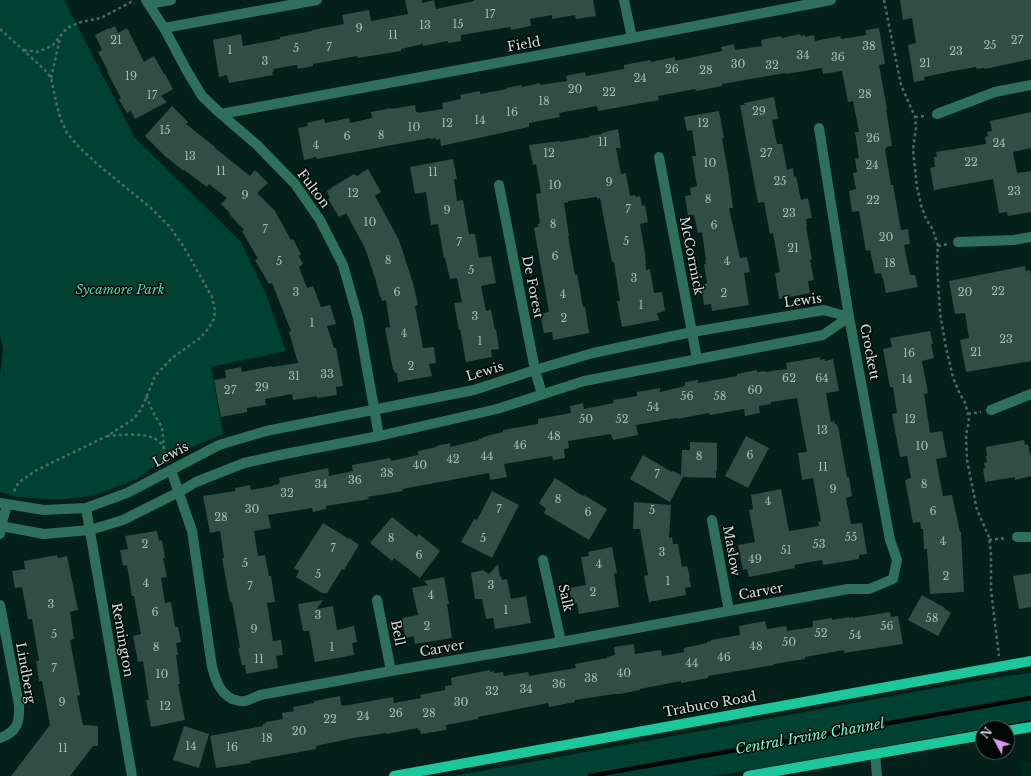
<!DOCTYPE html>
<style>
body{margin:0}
#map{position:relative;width:1031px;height:776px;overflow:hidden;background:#032118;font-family:"Libre Baskerville",serif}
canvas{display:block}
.north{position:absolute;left:975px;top:720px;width:40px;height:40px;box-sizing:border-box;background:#010805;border:1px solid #545f5a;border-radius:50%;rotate:310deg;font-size:11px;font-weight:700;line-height:16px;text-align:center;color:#d1e1da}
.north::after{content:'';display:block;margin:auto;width:14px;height:18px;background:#df98f1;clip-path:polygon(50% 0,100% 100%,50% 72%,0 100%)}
</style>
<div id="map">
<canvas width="1031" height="776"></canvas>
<div class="north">N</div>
</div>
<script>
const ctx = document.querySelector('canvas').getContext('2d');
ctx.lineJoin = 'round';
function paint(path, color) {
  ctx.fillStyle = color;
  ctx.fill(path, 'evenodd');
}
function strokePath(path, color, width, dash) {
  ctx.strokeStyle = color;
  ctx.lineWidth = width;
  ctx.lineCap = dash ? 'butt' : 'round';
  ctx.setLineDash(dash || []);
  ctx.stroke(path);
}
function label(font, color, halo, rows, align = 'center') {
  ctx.font = font + ' "Libre Baskerville",serif';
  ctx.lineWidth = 3;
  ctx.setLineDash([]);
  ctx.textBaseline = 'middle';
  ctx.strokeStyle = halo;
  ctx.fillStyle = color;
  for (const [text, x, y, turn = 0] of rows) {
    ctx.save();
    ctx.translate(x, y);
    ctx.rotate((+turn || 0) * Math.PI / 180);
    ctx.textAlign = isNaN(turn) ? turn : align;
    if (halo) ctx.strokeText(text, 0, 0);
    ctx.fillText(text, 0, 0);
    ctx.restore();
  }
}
paint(new Path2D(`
 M1031,762V776H1023L1021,763Z`), '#00291d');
paint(new Path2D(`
 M0,0H64L134,137L241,242L265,292L286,351L211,367L223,434L173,455L153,467L137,479L98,494L83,497L64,499H45L17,497L0,492V376L3,349L0,334Z
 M1031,673V720L715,776H454L920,691L994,678Z`), '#004231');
strokePath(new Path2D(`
 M590,776L1031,698`), '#000603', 4.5);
paint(new Path2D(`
 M405,0H422V3L434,0L436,9L474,1V0H593L596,16L576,19L575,15L552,19V15L530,19L531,26L511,30L510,27L461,35V41L448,43V41L423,46V44L401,49V51L358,58L357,56L313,64V66L298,69L297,65L273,69L274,71L272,72L273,75L229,83L227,75L219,77L213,40L241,34L243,46L280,39V37L312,31V30L344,24L342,15L369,10L371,21L408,14Z
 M900,0H1031V59L985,69L984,68L977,69L976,67L953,71L924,77L925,80L914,82L908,45L916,43L912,18L903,20Z
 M115,26L118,33L127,28L144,62L154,56L164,74H165L173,89L161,96L167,102L135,119L131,111L127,113L119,100L121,98L107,72L108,71L98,52L102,50L95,35L109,28V29Z
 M879,28L885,64L879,65L887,109H886L892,146L886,147V149H885L891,185H893L901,230L908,229L910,244L904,245L910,275H915L918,287L886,293L883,278H882L881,273L875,274L870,250L866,251L859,211L852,212L849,191L856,189L853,173L857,172L855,159L859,158L855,132H859L853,101L848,102L842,71L823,74L822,68L786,74L785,73L722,84V86L696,91L695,89L658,96L659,100L598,111L597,106L559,113L560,117L529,123V127L441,146L440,139L436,140V138L430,139V138L317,159L316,157L304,160L298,128L308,126L307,123L324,119L325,123L349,118L350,123L372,118L371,112L391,108V109L415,105L416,112H418V113L443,109L442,103L461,99L460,95L480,91V94L507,89L506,88L521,85L522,87L540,83V85L567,81L566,76L585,72L586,76L624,69V65L650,60L651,62L675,57V61L722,51L721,47L734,44L735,50L762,46L761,40L781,36L782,38L800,34L801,36L805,35V37L814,35L815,41L840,36L841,39L866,35V30Z
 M774,97L778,119L772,120L777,144H782L787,170L793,168L794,177L796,176L801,200L808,198L812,218L806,219L807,227H806L812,259L810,260L814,280L808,281L810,293L779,299L775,273L780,272L773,233L770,234L764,202L758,203L740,105H745L744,103Z
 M172,106L188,122L186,124L215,147V148L250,176L255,170L268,183L257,193L275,211L291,240L293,239L301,254L299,256L303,264L299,267L307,288L313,286L321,307L330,305L336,324L327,326L334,348H336L343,386L336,387L337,395L317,398V396L293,400L292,394L265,399L266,405L247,408V412L221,417L214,380L226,378L225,370L241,367L242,372L272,366V367L298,363L289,332L291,331L272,283L269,284L255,260L258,259L242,231L244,230L229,214L230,213L221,204L227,198L209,184L207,187L184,170V171L166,157L145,136Z
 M719,111L724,138H722L728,172L733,208H729L740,258L747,257L750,272L744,273L749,305L712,311L711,304L704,305L701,285L707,283L704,264H706L705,260H706L702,232L698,233L694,215L688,216L685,196L691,195L690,188L697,186L692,156H696L692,130L687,131L684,117Z
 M1031,112V148L1013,152L1017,173L1031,171V212L1008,216L1007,212L999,213L993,179L934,190L930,168L935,167L934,157H937L936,152L986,144L985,137L988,136L987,132L992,131L990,121Z
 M618,129L621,148H616L621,174L626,173L630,196L635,195V197L640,196L642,206L645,205L648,222L640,224L645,253L646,270L650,269L654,293L662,292L665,311L657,313L659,320L622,327L617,301H620L614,262H612L600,198L597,199V197L568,201L569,202L564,203L569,236H568L575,275L577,274L583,307H585L589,333L553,340L552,332L544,333L540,314L549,312L534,228L538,227V224L540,223L536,194L541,193L536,164L533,165L529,145L552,142L560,141V142L590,137L589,136L602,134V133Z
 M453,159L457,179H454L457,201L463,200L469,234H475L479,258L491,256L496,283L481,286L486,311L491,310L495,330L496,329L499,349L491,350L492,357L466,362L460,329L459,330L454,303L462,302L457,278L450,279L445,258H444L438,224L431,225L426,192L415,194L410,167Z
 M368,169L381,192L375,196L399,240L413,283L418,305L415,306L423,348L434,347L436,363L429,364L432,376L398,382L397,373H395L394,370H393L385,328L390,327L386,300L382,301L381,297H380L376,281L365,248L346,213L339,217L328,199L330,198L327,191L332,188H331L354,174L357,176Z
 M1025,266L1026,271L1030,270L1031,277V361L966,372L960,340L969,338L965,313L955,314L949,281Z
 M930,331L933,344H931L934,358L922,361L928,393L924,394L930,433L942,431L947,457L936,459L943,496L952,495L960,532H961L964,592L930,594L927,549H924L923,529H921L920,522L913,523L905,480L911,478L907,456L900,457L892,414L897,413L893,387H890L883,349L892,347L890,338Z
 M820,357V360L825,359V361L833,359L839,391L826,393L831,422L834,421L835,424H837V427L838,426L847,477H849L852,496L846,498L851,524L862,523L867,554L859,555V559L823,565L822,560L794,565L795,568L749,577L747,569L743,570L738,545L755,542L749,510L753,509L751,495L781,489L789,531L819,526L818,522L821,521L813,478L802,480L798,453L807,452L797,398L771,402V404L759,406L760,413L745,416L744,409L710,415L709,413L677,419V418L636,425L638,435L613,440L611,434L568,441L569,448L564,449L565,458L553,460L552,456L504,464L507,477L490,480L489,473L402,489L403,491L367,497L370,499L326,506V509L313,512L312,508L268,515L271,528L254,531L258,556L265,555L269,576H271L275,602L267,603L273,641L281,640L283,655L276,656L278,668L246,674L245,665H242L238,648H240L232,602H230L222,558H224L220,531L210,533L203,496L235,491V488L250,485L251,490L273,486V485L279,484V483L280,482L279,478L328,468L329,476L353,471L352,465L390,458L391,461L418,455V451L437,447L436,446L450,443V447L479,440V439L483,438V437L503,432V430L538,424V419L571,413L570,406L583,403L584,409L614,403L613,400L637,396V392L660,388V392L685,386V382L698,380V383L737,376V374L757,370V372L765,371V372L787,369L786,363Z
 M746,436L769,448L748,488L725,476Z
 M1024,440L1025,445L1028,444L1031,458V476L1015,480V477L985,482L983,469L985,468L984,463L987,462L986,456H987L986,447Z
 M690,442L717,443V471H716V478L683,477L670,502L630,479L643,455L672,472L673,471L681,475L682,450H690Z
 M555,478L583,496L584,495L607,509L589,540L544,513L546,509L539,503Z
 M492,491L519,505L492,558L461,542L474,519L477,520Z
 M634,502L671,505L669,538L672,537L673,544H678L682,567L687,566L690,577H689L691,587L685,588L686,595L649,602L644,576L648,575L640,529H633Z
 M392,517L417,537L419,534L440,551L420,578L394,558L392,561L370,543Z
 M323,523L349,539V538L359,545L344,570L342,569L327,593H322L296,577L299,571L294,568Z
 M157,531L159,541L162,540L165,558H163L167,577L161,578L165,603L171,602L175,627H178L181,642L176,643L178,655H176L180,684H178L185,720L151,727L146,700H149L143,661L138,662L133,636L141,634L134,596H132L127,565L123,566L120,550L128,549L125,536Z
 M612,547L617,573L614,574L619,607L579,614L577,603L572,604L569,588L586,585L581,557L589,556L588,552Z
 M57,555L58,558L67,556L78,610L70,612L74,639L70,640L80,695L77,696L83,725L98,726V746H93L70,776H11L50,725L42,681H39L36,661H39L32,619H28L22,587L15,588L12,571L25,569L24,561Z
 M498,564L500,577L501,576L502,580L507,579L511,599L526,596L531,623L495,629L493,618L486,619L482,599H475L471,573L483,570L489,574Z
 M1031,573V607L1019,609L1013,576Z
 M444,577L449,604H447L452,638L415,644L414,636L405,638L402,618L418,615L412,588L428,585L424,581Z
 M922,595L945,608V609L951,613L938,636L908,620Z
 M323,600L317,609L333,606L337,630L354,626L357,642L352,643L354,655L315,662L309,631H303L298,604Z
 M890,612L891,617L898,616L903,644L844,653V650L805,657V659L774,664V665L708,676V678L681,683V681L640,689V690L620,694H614L575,700V702L549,707L548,703L478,717V719L446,725V730L421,734L420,730H418V728L386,734V733L353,738L316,746V749L250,761L251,763L216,768L210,736L263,726V724L266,723V722L283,719L282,713L294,711L293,707L314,703V701L340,696L341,705H343V706L393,697L394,703L421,698L420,695L445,690V686L452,685L451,678L459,676L490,670V672L494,671V673L503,672L504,676L528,672L529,676L576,668L575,664L607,658V657L615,655L614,647L634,644L635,654L661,650L662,656L684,652V648L707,643V642L711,641V640L740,635L739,626L765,621L767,629L786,626L787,631L813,627V621L832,618V620L849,617V618L853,617V618Z
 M184,726L209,734L199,768L173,760Z`), '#304e43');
strokePath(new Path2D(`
 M884,0L901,85L915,117L916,127L913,150L917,187L921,205L926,219L933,230L938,246L937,264L940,313L946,348L953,377L958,390L965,403L968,414L969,422L966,434L967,460L977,510L989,537L991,554V590L999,656
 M0,29L45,70L51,78L57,106L61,120L67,133L78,146L96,163L151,208L169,226L182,244L212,297L215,310L214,319L208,329L200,338L172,358L155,376L141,410L132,420L107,436L35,471L18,483L13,494
 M24,50L37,52L52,46L67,28L81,22L101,18L131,2L135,3
 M51,78L60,38
 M915,117L925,116
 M938,246L948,244
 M146,396L154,414L162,427L164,447
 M968,414L981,412
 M107,436C120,435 147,432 157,440C164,445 165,452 168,459
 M989,540L1007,538`), '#506961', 2.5, [3, 3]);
strokePath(new Path2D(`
 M146,0L164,28L187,71L202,96L221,114L257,145L295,184L320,220L343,265L358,318L379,436
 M624,0L632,38
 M148,4L171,0
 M164,28L317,0
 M221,114L632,38L831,0
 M937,114L995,92L1031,85
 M659,157L697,359
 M499,185L535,370L542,394
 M958,242L1014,240L1031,237
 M991,410L1031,394
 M171,470L192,531L212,667C216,680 219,692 232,699C236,700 241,702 245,701C250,700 255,697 260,695L391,671L561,642L848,589H869L893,579L897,560L890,540L849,317L819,128
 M0,503L44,510L86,508L127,493L219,445L266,431L474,390L535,370L593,353L692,332L824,310L849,317
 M86,508L132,776
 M712,520L729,611
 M0,526L44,534L90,530L123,520L179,492L196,482L244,463L285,454L379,436L497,409L584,381L823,335L849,317
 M0,534L1,526L7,505
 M1017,537H1031
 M543,560L561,642
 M377,600L391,671
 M0,605L19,705C20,722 17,732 0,738
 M875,753L877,776`), '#2e705b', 10);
strokePath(new Path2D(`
 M1007,731L1031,727
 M394,776L1031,661
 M748,776L983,735`), '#1cc79b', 10);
label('11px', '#a9bcb4', null, [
 ["17",490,15],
 ["15",458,25],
 ["13",425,26],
 ["9",359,29],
 ["11",393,36],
 ["21",116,41],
 ["27",1017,41],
 ["25",990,46],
 ["38",869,47],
 ["7",329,48],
 ["5",296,49],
 ["1",230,51],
 ["23",956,52],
 ["34",803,56],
 ["36",838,58],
 ["3",265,62],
 ["21",925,64],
 ["30",738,65],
 ["32",772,66],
 ["26",672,70],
 ["28",706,71],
 ["19",131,77],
 ["24",640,79],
 ["20",575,90],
 ["22",609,93],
 ["28",865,95],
 ["17",152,96],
 ["18",544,102],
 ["29",759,112],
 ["16",512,113],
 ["14",480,121],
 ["12",447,124],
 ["12",703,124],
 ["10",414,128],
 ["15",165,131],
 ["8",381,136],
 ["6",347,137],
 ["26",873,139],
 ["11",603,143],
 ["24",999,144],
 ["4",316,146],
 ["12",549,154],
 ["27",766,154],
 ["13",190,157],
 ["22",971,163],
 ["10",710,164],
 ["24",872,166],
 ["11",221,172],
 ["11",433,173],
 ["25",780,182],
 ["9",609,183],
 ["10",555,186],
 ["23",1014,192],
 ["12",353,194],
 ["9",245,196],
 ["8",708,200],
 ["22",873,201],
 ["7",628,210],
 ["9",447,211],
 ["23",789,214],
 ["10",370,223],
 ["8",553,225],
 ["6",714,226],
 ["7",265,230],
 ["20",886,238],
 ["5",626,242],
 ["7",459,243],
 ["21",793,249],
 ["6",555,257],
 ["8",388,261],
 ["5",279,262],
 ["4",727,262],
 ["18",890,264],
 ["5",471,271],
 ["3",634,279],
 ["22",998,292],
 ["3",296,293],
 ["6",397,293],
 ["20",965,293],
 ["2",724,294],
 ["4",563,295],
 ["1",641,306],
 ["3",475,317],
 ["2",564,319],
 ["1",312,324],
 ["4",404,334],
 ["23",1006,340],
 ["1",480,342],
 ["21",976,353],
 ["16",909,354],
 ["2",411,367],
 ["33",327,375],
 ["31",294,377],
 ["62",789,379],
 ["64",822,379],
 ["14",907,380],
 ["29",262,388],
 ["27",230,391],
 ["60",755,391],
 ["56",687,397],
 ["58",720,397],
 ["54",653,408],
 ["50",586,420],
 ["52",622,420],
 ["12",910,420],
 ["13",822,431],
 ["48",554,437],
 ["46",520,446],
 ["10",922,447],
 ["6",750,456],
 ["44",487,457],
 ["8",699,457],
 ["42",453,460],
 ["40",420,466],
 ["11",823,468],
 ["38",387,474],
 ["7",657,475],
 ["36",355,481],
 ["34",321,485],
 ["8",924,485],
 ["9",833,490],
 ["32",287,494],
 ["8",558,500],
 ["4",768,502],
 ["30",252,510],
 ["7",499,510],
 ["5",652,511],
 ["6",933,512],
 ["6",588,513],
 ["28",221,518],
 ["55",851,538],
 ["8",391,539],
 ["5",483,539],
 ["4",943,542],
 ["2",145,545],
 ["53",819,545],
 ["7",333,549],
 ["51",786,551],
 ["3",662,553],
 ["6",419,556],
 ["49",755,560],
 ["5",245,564],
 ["4",599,565],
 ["5",318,575],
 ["2",946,577],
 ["1",668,582],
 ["4",146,584],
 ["3",491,586],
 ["7",250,587],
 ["2",593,593],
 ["4",431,596],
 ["3",51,605],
 ["1",506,611],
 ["6",155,613],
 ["3",318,616],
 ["58",932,619],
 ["2",427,627],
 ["56",887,627],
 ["9",254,630],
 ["52",821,634],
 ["5",54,635],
 ["54",855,636],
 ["50",789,643],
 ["48",756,647],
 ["8",156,648],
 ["1",332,648],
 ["46",724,658],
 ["11",259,660],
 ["44",692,664],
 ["7",54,669],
 ["40",624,674],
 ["10",162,675],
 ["38",591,679],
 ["36",559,685],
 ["34",526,690],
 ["32",492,692],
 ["9",62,703],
 ["30",461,703],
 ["12",165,707],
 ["26",396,714],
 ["28",429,714],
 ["24",363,717],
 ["22",330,720],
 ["20",299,732],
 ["18",267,739],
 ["14",191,747],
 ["16",232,748],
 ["11",63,749]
]);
label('13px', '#d1e1da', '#010805', [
 ["Field",524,45,-10],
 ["Fulton",313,189,53],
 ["McCormick",691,256,79],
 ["De Forest",532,287,79],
 ["Lewis",803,301,-7],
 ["Crockett",869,352,79],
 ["Lewis",485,372,-17],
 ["Lewis",171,455,-28],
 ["Maslow",731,551,80],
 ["Carver",761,592,-10],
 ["Salk",565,598,78],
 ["Bell",397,633,79],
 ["Remington",122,640,80],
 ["Carver",442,649,-10],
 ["Lindberg",25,673,80],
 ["Trabuco Road",710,705,-10]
]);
label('italic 13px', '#4bdcb1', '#010805', [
 ["Sycamore Park",120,290]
]);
label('italic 14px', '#70fccf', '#010805', [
 ["Central Irvine Channel",810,737,-10]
]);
</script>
